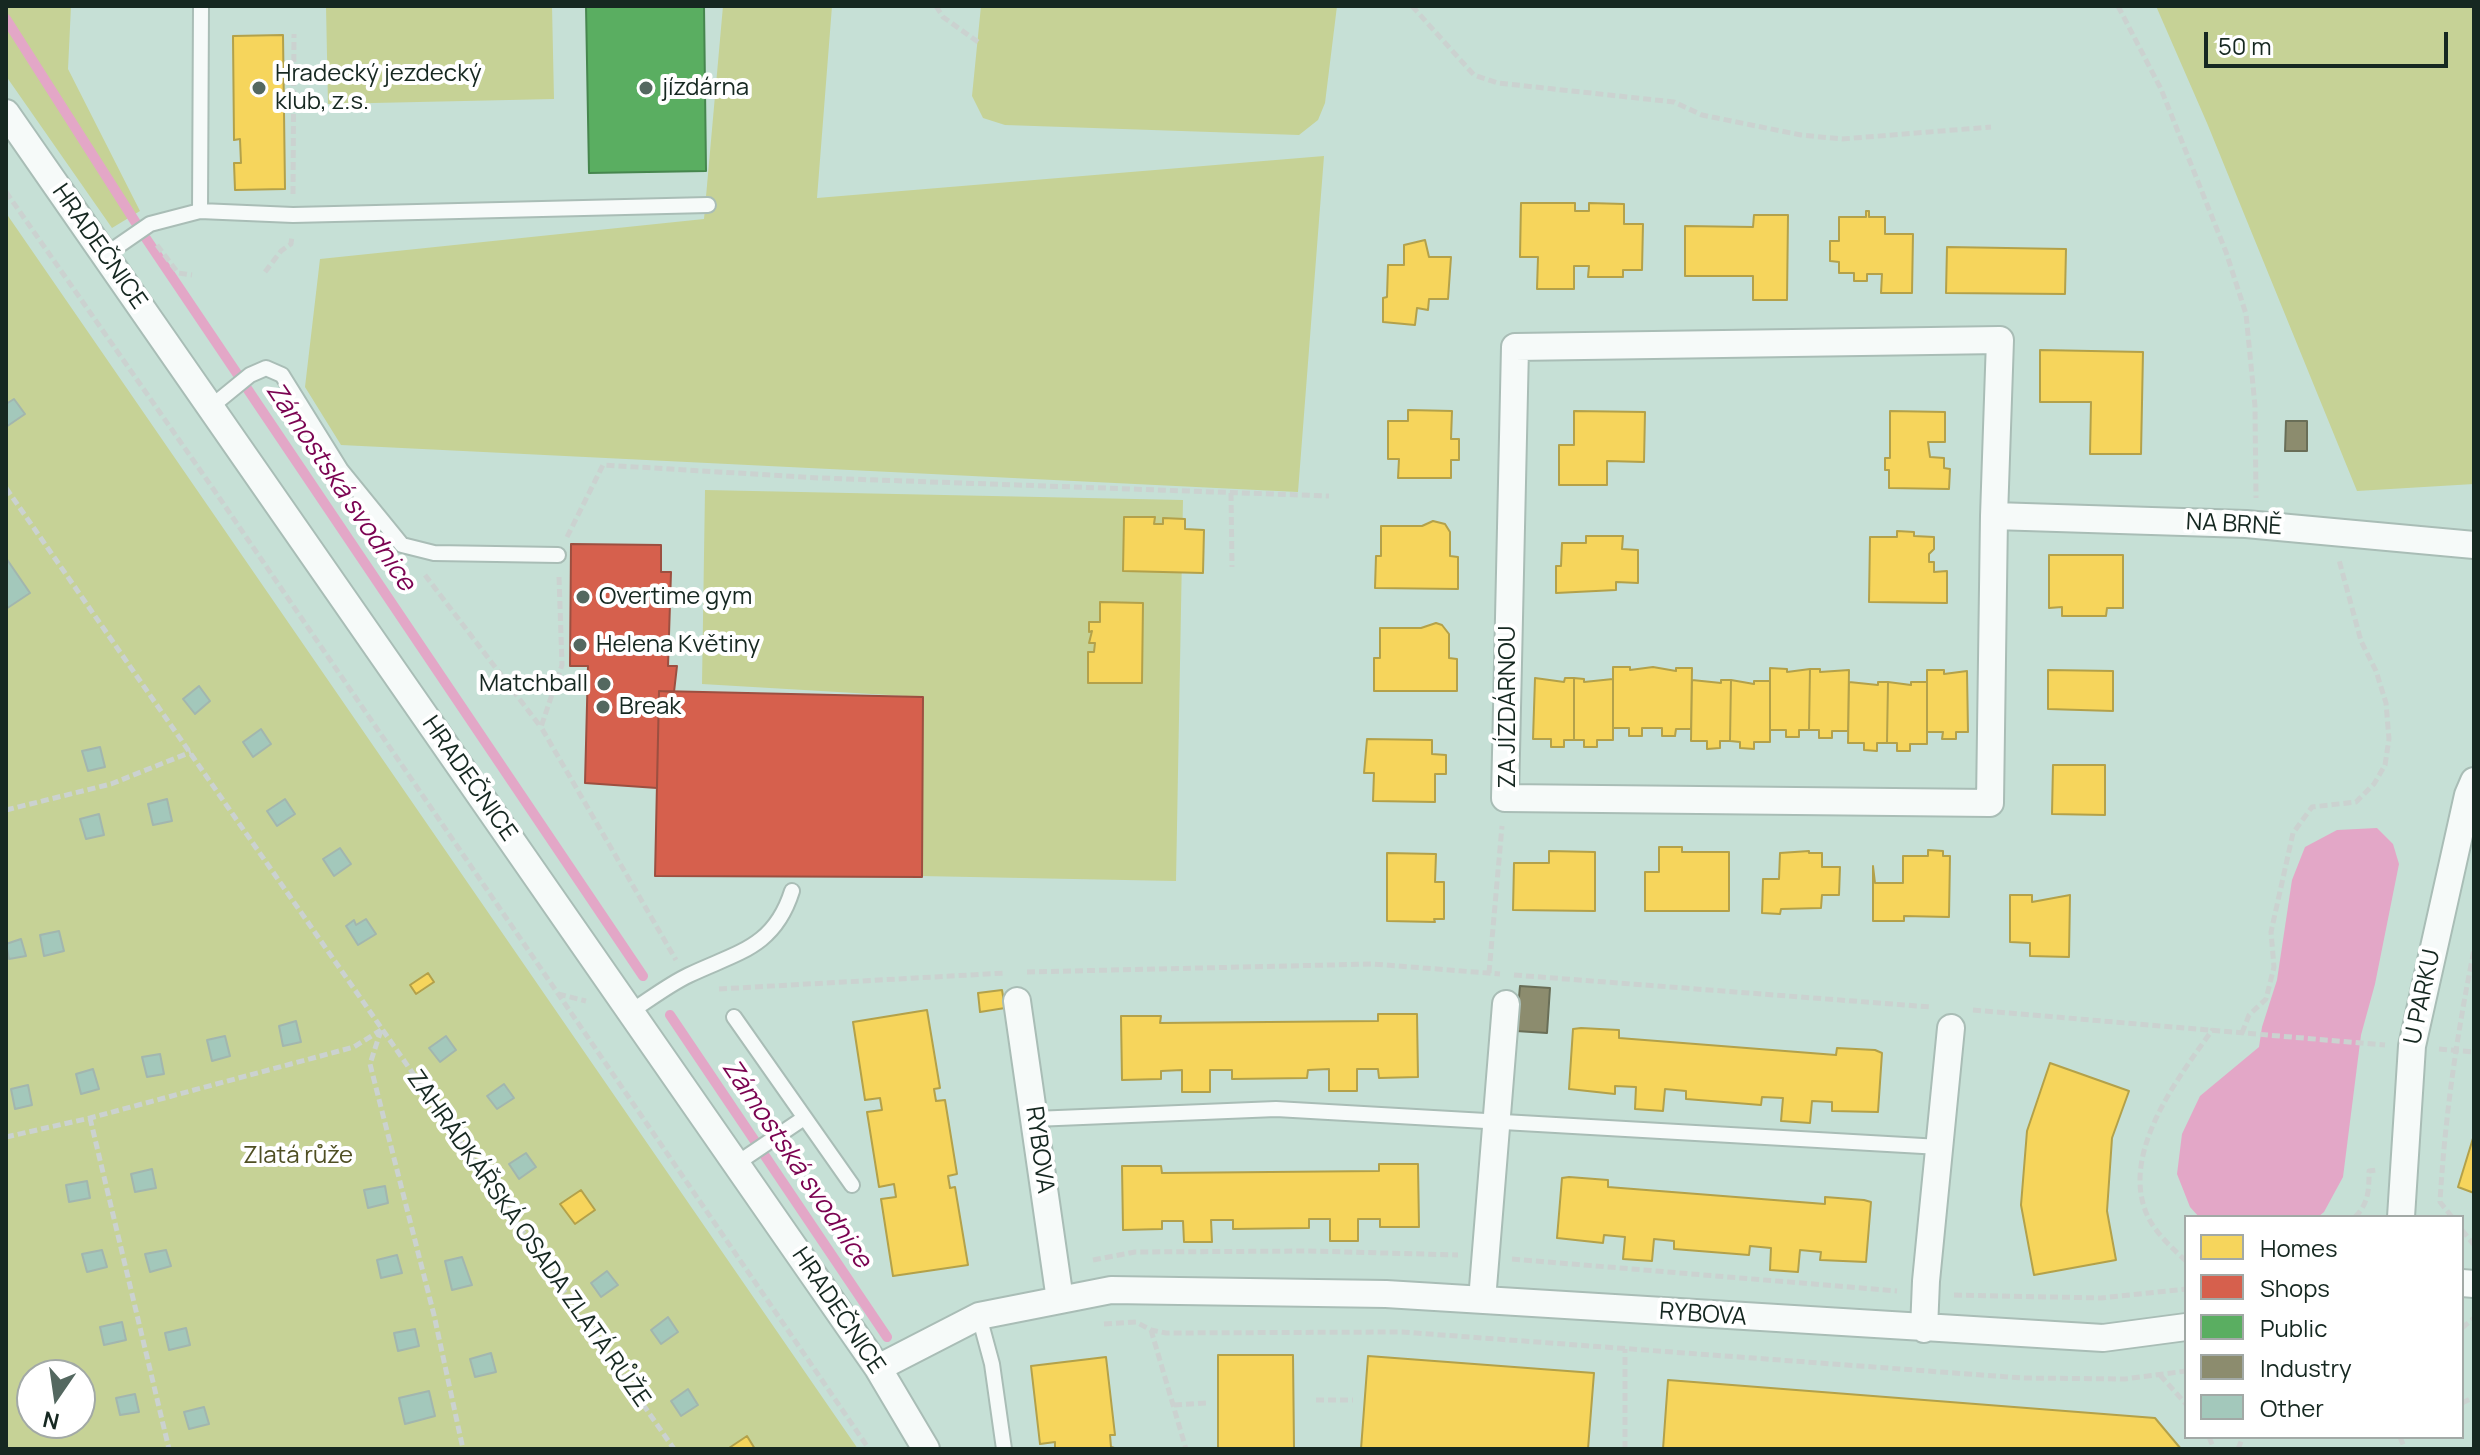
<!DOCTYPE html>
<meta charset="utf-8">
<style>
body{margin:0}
#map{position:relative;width:2480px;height:1455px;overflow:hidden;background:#c6e0d6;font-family:Manrope,sans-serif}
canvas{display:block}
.frame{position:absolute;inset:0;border:8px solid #162821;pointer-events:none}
.legend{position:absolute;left:2184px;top:1215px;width:280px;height:224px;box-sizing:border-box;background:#fff;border:2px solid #a2a9a6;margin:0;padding:10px 14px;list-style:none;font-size:24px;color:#162821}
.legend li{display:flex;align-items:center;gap:16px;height:40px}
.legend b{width:40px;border:2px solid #a2a9a6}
.north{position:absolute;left:16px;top:1359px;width:80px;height:80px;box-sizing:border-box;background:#fff;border:2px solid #a2a9a6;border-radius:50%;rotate:193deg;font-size:22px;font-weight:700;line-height:32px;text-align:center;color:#162821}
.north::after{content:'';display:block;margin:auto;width:28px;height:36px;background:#546860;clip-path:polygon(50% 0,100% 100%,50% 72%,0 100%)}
.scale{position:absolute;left:2204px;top:32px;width:244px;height:36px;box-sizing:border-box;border:4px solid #162821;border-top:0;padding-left:10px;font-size:24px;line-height:28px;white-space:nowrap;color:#162821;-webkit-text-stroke:6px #fff;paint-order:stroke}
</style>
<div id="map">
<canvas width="2480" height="1455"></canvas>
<div class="frame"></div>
<ul class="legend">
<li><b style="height:22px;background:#f6d55c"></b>Homes</li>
<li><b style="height:22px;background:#d6604d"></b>Shops</li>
<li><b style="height:22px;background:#5aae61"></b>Public</li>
<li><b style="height:22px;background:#8c8c6e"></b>Industry</li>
<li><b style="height:22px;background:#a3c8bb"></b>Other</li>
</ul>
<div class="north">N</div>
<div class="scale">50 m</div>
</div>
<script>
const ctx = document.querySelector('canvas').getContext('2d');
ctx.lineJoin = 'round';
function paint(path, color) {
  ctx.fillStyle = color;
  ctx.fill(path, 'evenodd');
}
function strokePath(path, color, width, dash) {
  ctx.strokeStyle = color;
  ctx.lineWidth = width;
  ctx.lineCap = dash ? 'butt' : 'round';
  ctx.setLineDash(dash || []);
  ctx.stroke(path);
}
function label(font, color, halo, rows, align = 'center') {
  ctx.font = font + ' Manrope,sans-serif';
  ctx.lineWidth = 8;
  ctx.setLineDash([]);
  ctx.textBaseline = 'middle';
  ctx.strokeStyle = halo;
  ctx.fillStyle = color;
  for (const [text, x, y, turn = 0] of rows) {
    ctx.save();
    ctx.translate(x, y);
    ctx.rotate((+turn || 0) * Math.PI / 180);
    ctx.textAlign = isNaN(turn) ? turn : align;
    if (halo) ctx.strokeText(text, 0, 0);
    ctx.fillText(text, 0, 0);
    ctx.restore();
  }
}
paint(new Path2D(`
 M6,6H71L68,69L140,211L112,228L6,76Z
 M326,6H552L554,99L328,104Z
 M723,6H832L817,198L1324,156L1298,492L341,445L305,387L320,259L704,219Z
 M981,6H1337L1325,103L1318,120L1299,135L1005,125L983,118L972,96Z
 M2156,6H2474V484L2357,491L2207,123Z
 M6,213L858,1449H6ZM32,1375H80V1423H32Z
 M705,490L1183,500L1176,881L920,876L923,697L702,684Z`), '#c6d296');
paint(new Path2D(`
 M2377,828L2393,844L2399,864L2375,984L2361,1035L2343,1177L2324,1212L2318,1217H2199L2190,1207L2177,1174L2182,1134L2200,1096L2259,1047L2262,1027L2277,980L2292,880L2305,847L2337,830Z`), '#e3a7c7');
const homes = new Path2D(`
 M283,35L285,189L235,190L234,163H241L240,139L234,140L233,36Z
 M1521,203H1575V211H1589V203L1624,204V224H1643L1642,270H1623V277H1588L1589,266H1574V289H1537L1538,257H1520Z
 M1866,211H1869V217H1885V234H1913L1912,293H1881L1882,274H1867V281H1854V273H1839V262L1830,261V241H1839V217H1866Z
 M1754,215H1788L1787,300H1753V276H1685V226L1753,227Z
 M1425,240L1429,257H1451L1448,299H1429L1428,310L1417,308L1415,325L1383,322V298L1387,297L1388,265H1404V245Z
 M1947,247L2066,249L2065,294L1946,293Z
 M2040,350L2143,352L2141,454H2090L2091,402H2040Z
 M1408,410L1452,411L1451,439H1459V460H1451V478H1398L1399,459H1388V421H1408Z
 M1574,411L1645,412L1644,462L1607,461V485H1559V445H1574Z
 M1890,411L1945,412V442H1928L1930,457L1944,458V468L1950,469L1949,489L1889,488V470H1885V458H1890Z
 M1124,517H1155L1154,524H1163V518L1185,519V529L1204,530L1203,573L1123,571Z
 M1433,521L1445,524L1450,532V556L1458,557V589L1375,588L1376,556H1381V526H1422Z
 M1897,531L1914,532V536L1934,537V549L1929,554V562H1934V572L1947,571V603L1869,602L1870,537H1897Z
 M1586,536H1623L1622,549L1638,550V583L1616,582V590L1556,593V566H1561L1562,543H1586Z
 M2049,555H2123V608H2107L2106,616H2062V607L2049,608Z
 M1100,602L1143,603L1142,683H1088V652H1094L1095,643H1089L1092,631L1089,632V622H1100Z
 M1436,623L1442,625L1449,634V658L1457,659V691H1374V658H1380V628H1421Z
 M1613,667H1630V670L1653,667L1676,671V668H1692L1691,729H1676L1675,736H1662V728H1642V736H1629V728H1613Z
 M1770,668L1787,669V672L1810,669L1809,730H1799V737H1786V730H1770Z
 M1810,669H1820V672L1849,670L1848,731H1832V738H1819V730H1809Z
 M1927,670H1944V674L1967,671L1968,732H1956V739H1942L1943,732H1927Z
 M2048,670L2113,671V711L2048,709Z
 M1535,678L1564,682L1565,678H1574V740H1564V747H1551V739H1533Z
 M1574,678L1584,679V682L1613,679V740H1597V747H1584V740H1574Z
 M1692,680L1721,683V680H1731L1730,741H1720V748L1707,749V741H1691Z
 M1731,680L1754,684V681H1770V742H1754V749L1740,748V742L1730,741Z
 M1849,682L1878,685V682H1888L1887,743H1877V751L1864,750V743H1848Z
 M1888,682L1911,685V682H1927V744H1910V751H1897V743H1887Z
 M1367,739L1432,740V754L1446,755V774H1435V802L1373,801L1374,773H1364Z
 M2053,765H2105V815L2052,814Z
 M1659,847H1682V852H1729V911H1645V872H1659Z
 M1928,850L1943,851V856H1950L1949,917L1904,916V921H1873V866L1875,883H1903V856H1928Z
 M1549,851L1595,852V911L1513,910L1514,863H1549Z
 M1809,851V853H1822V867H1840L1839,895H1822L1821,908L1781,909L1780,914L1762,913L1763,879H1779L1780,853Z
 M1387,853L1436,854L1435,882H1444V919H1434L1435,922L1387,921Z
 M2010,895H2032V902L2070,895L2069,957L2030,956V943L2010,942Z
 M428,973L434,982L416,994L410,985Z
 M1002,990L1005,1008L980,1012L978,993Z
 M927,1010L940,1088L934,1089L936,1101L945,1100L957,1174L948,1176L950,1188L955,1187L968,1265L893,1276L881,1199L896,1197L894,1184L879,1187L867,1112L882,1110L880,1098L865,1100L853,1022Z
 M1378,1014H1417L1418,1077L1379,1078L1378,1069H1357V1091H1329V1069L1308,1070L1307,1078L1232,1079V1070H1210V1092H1182V1070L1161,1071V1079L1122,1080L1121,1016H1161L1160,1023L1378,1021Z
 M1581,1028L1619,1030V1038L1836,1055L1837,1048L1875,1050L1882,1053L1878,1112L1832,1111V1102L1812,1101L1810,1123L1781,1121L1783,1098L1762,1097L1761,1105L1686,1099V1091L1665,1089L1663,1111L1635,1109L1636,1087L1615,1086V1094L1569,1089L1573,1029Z
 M2050,1063L2129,1091L2112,1138L2107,1211L2116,1260L2034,1275L2021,1205L2027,1131Z
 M2474,1135V1193L2458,1187Z
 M1379,1164H1418L1419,1227H1380V1219H1358V1241H1330V1219H1309V1228L1233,1229V1220H1211L1212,1242H1184L1183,1221H1162V1229L1123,1230L1122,1166H1161L1162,1173L1379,1171Z
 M1569,1177L1608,1180V1187L1825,1204V1197L1864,1200L1871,1202L1866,1262L1820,1260L1821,1252L1800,1250L1798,1272L1770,1270L1771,1248L1750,1246L1749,1255L1674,1249V1241L1654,1239L1652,1261L1623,1259L1625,1237L1604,1235L1603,1243L1557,1238L1562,1178Z
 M581,1190L595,1210L575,1224L560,1204Z
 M1218,1355H1293L1294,1448L1218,1449Z
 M1368,1356L1594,1373L1588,1449H1361Z
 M1106,1357L1115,1435H1110L1111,1447L1118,1449H1055V1442L1040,1444L1031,1366Z
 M1668,1380L2155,1418L2181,1449H1663Z
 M747,1436L755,1449H730L729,1448Z`);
paint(homes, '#f6d55c');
strokePath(homes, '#b3a14a', 2);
const shops = new Path2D(`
 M571,544L661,545V572H671L668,666H677L674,692L659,691L657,788L585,783L588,666H570Z
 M659,691L923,697L922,877L655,876Z`);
paint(shops, '#d6604d');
strokePath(shops, '#9c4f40', 2);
const public = new Path2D(`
 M586,6H704L706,171L589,173Z`);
paint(public, '#5aae61');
strokePath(public, '#46864e', 2);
const industry = new Path2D(`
 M2286,421H2307V451H2285Z
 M1520,986L1550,988L1547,1033L1516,1031Z`);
paint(industry, '#8c8c6e');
strokePath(industry, '#696e57', 2);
strokePath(new Path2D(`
 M6,19L143,234L643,976
 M670,1015L887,1337`), '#e3a7c7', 10);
const building = new Path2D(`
 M14,399L25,414L6,427V404Z
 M6,558L30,593L6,609Z
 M199,686L210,701L195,714L183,699Z
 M261,729L271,744L253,757L243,742Z
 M100,747L105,767L88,771L82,751Z
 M167,799L172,821L153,825L148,804Z
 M285,799L295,814L277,826L267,811Z
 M99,814L104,835L86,839L80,819Z
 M340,848L351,864L334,876L323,859Z
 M366,919L376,934L358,945L346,926L354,920L356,925Z
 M59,931L64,951L44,956L40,935Z
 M21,939L26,956L9,959L6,944Z
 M296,1021L301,1042L283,1046L279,1026Z
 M225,1036L230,1056L212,1061L207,1040Z
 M446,1036L456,1050L440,1062L429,1048Z
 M160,1054L164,1074L147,1077L142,1057Z
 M93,1069L99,1089L81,1094L76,1074Z
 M504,1084L514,1098L497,1109L487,1096Z
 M28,1085L32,1105L15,1109L11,1089Z
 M526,1153L536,1167L519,1179L509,1164Z
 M152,1169L156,1188L135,1192L131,1174Z
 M87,1181L90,1198L69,1202L66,1185Z
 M385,1186L388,1203L368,1208L364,1190Z
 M102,1250L107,1267L87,1272L82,1254Z
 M166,1250L171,1266L150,1272L145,1254Z
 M397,1255L402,1273L381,1278L377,1260Z
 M462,1257L472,1285L452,1290L445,1261Z
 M607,1271L618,1285L601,1297L591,1283Z
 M668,1317L678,1332L661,1344L651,1330Z
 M122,1322L126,1340L104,1345L100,1327Z
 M186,1328L190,1345L169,1350L165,1333Z
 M415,1329L419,1346L398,1351L394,1333Z
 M491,1353L496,1372L475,1377L470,1359Z
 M688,1389L698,1405L681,1416L671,1401Z
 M429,1391L435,1416L405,1424L399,1398Z
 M135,1394L139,1412L120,1415L116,1398Z
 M204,1407L209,1424L189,1429L184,1412Z`);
paint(building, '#a3c8bb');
strokePath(building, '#a2b6ae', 2);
const lane = new Path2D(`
 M200,211L293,215L708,205
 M105,255L150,224L200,211L201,6
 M212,406L250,375L266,368L282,375L341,470L402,545L434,553L558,555
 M630,1012C649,1000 668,985 689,975C737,952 774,948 792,891
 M734,1017L852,1185
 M1034,1119L1276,1109L1940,1147
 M736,1164L804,1118
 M979,1316L992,1364L1004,1449`);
const street = new Path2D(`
 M6,113L878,1368L926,1449
 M2000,340L1994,516L1990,803L1505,798L1515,347Z
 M1994,516L2246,524L2474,545
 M1017,1001L1060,1300
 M2401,1217L2412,1046L2468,795L2474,781
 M2462,1283L2474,1284
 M1482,1300L1506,1004
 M1924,1329L1926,1281L1951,1028
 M878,1368L979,1316L1111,1290L1386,1294L2103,1338L2186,1327`);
strokePath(lane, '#a9bdb6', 18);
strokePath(street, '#a9bdb6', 30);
strokePath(new Path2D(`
 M936,6L943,17L978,42
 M1412,6L1474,75L1498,83L1674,102L1702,115L1801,135L1842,139L1991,127
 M2118,6L2161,89L2226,252L2246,314L2255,406L2256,498
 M6,192L214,490L869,1449
 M293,194L294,34
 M157,245L178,273L192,275
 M265,272L281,251L291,244L292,236
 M6,488L674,1449
 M1231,493L1232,567
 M567,537L603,465L820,478L1329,496
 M425,575L540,726
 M559,577L562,665L541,727L676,960
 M6,810L111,784L191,752
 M1027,972L1373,964L1500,974
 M1489,973L1502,826
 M1514,975L1931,1007
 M719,989L1005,973
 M558,994L586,1001
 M1973,1010L2385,1045
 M381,1030L370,1064L434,1315L463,1449
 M2242,1033L2249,1015L2266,999L2274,967L2271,932L2293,833L2312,807L2356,802L2374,784L2385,765L2389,739L2386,703L2376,671L2361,641L2339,560
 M2439,1049L2474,1052
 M90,1118L169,1449
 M6,1137L90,1118L354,1047L381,1030
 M2355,1217C2369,1203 2369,1189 2369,1171L2377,1170
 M2452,1217L2440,1202C2445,1115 2457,1034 2474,950
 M2462,1230L2474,1245
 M1512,1259L1897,1291
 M1093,1260L1135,1252L1310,1251L1458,1255
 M2186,1261C2174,1250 2157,1234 2149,1219C2117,1156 2178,1078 2213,1029
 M1954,1295L2101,1298L2186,1289
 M1104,1324L1136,1322L1151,1330L1166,1333L1402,1332L2022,1378L2125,1379L2186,1371
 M2462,1328L2474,1318
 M1151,1330L1186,1449
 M2160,1375L2186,1404
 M1316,1400H1353
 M2462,1403L2474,1397
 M1174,1405L1206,1403
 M2209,1437L2214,1449
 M2400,1437L2405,1449
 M1625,1449V1349
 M2238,1449L2243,1437`), '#cbd2d0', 5, [8, 4]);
strokePath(lane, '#f6faf9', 14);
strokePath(street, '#f6faf9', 26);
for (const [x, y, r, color] of [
 [259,88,8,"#546860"],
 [646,88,8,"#546860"],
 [583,597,8,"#546860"],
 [580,645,8,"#546860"],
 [604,684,8,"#546860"],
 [603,707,8,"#546860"]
]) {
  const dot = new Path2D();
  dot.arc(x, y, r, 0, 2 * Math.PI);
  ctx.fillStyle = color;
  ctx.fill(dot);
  strokePath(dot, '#fff', 3);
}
label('24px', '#162821', '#fff', [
 ["Hradecký jezdecký",275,74],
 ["klub, z.s.",275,102],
 ["jízdárna",662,88],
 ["Overtime gym",599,597],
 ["Helena Květiny",596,645],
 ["Matchball",588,684,"right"],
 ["Break",619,707]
], 'left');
label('24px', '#162821', '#fff', [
 ["HRADEČNICE",99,247,55],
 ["NA BRNĚ",2234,525,3],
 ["ZA JÍZDÁRNOU",1508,707,-90],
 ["HRADEČNICE",469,779,55],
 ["U PARKU",2423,997,-78],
 ["RYBOVA",1039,1150,82],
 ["ZAHRÁDKÁŘSKÁ OSADA ZLATÁ RŮŽE",528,1239,55],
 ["HRADEČNICE",838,1311,56],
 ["RYBOVA",1703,1315,4]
]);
label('24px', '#4f4f23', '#fff', [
 ["Zlatá růže",298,1156]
]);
label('italic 26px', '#7b0351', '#fff', [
 ["Zámostská svodnice",340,487,56],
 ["Zámostská svodnice",796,1164,56]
]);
</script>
